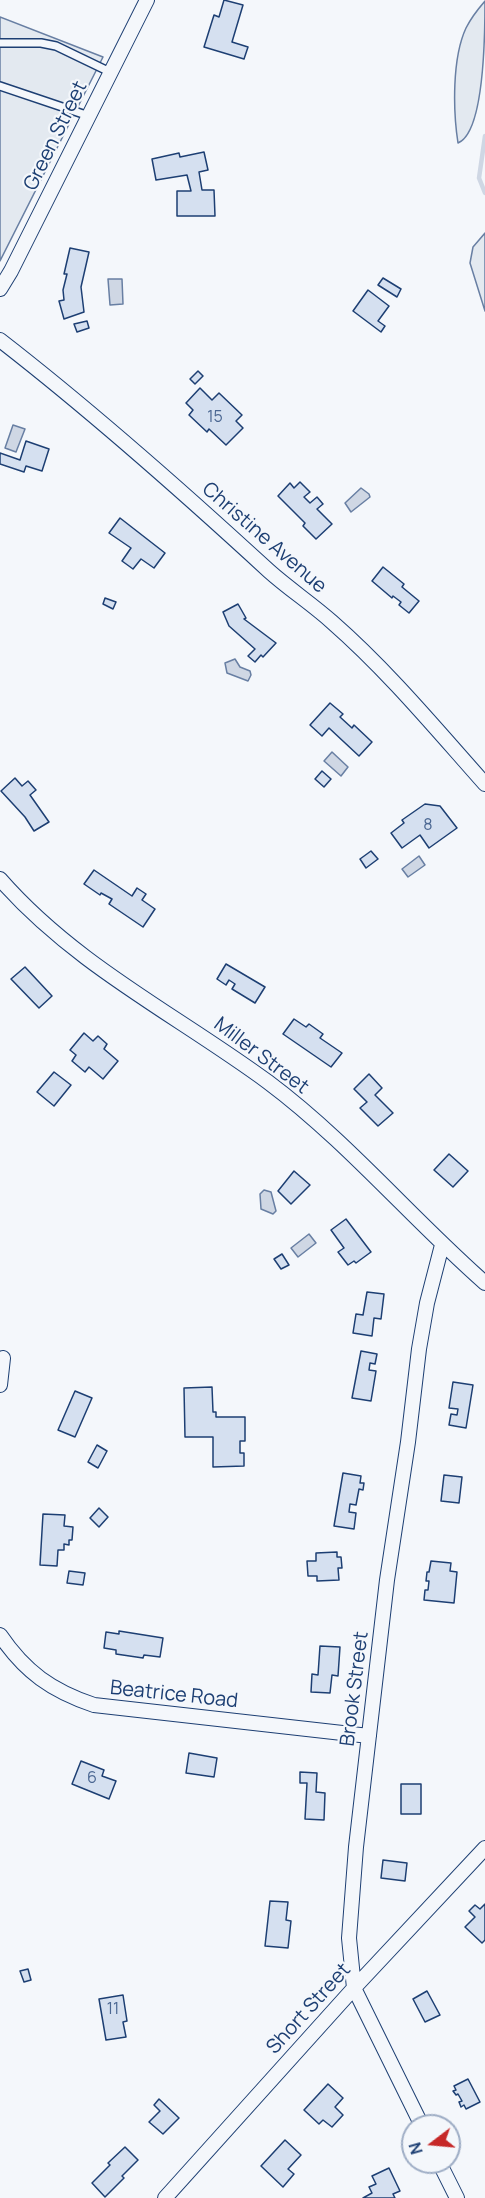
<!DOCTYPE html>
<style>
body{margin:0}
#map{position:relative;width:485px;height:2198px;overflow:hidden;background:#f4f7fb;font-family:Manrope,sans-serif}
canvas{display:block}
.north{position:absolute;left:401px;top:2114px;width:60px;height:60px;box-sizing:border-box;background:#f4f7fb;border:2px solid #9eadc5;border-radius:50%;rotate:254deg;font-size:16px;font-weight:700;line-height:24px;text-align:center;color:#1d3f73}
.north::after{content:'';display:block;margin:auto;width:21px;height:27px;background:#c62828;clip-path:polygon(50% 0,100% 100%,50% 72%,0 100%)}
</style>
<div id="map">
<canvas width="485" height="2198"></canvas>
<div class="north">N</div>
</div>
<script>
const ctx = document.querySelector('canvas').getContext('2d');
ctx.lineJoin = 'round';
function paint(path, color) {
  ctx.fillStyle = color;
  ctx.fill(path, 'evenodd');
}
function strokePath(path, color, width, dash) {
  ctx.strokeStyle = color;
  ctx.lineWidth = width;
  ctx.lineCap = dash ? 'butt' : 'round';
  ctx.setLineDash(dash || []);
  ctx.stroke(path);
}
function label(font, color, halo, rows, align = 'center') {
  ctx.font = font + ' Manrope,sans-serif';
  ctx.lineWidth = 4.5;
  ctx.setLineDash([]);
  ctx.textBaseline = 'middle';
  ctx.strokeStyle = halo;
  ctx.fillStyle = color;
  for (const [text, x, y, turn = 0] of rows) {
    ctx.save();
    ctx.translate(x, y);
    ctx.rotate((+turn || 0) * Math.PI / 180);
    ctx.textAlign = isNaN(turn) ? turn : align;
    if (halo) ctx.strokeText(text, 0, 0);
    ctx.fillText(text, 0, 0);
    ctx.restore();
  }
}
const green = new Path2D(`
 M485,1C485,31 485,132 458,143C453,111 452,58 466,28C471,18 478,9 485,1Z
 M0,17L103,57L0,261Z
 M485,233V311L470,263L473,247Z`);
paint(green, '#e3e9f0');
strokePath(green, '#687fa3', 1.5);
const water = new Path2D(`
 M108,279H122L123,304L110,305Z
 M13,425L25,429L16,452L5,448Z
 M361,488L369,494L370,497L351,512L345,503Z
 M235,659L240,667L250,671L251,675L248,681L227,673L225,663Z
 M332,752L348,767L341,776L324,761Z
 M419,856L425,865L408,877L402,869Z
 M264,1190L271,1192L276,1211L273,1214L261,1209L260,1194Z
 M309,1234L316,1243L298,1257L291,1248Z`);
paint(water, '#cfd7e4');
strokePath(water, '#687fa3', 1.5);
strokePath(new Path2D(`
 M485,136L479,178L485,193`), '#cfd7e4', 4.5);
const building = new Path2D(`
 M224,0L243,5L232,42L248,47L244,59L204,47L214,15L219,17Z
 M204,152L208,170L199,172L202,190H214L215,216H177V191H191L187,175L156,180L152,159L179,153L180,157Z
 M70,248L89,252L81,287L84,312L64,319L59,301L64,300L63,290L67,274H64Z
 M383,278L401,289L397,297L378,285Z
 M368,290L389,306L378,321L385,326L381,332L353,311Z
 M87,321L89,328L77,332L74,324Z
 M198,371L203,376L195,384L190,379Z
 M200,388L212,400L219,393L242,415L236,421L243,428L226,445L209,429L207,432L189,415L193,410L186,403Z
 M26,441L49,449L42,471L26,466L24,472L0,464V453L20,460Z
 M300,482L310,492L304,497L310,503L317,497L323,504L317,509L332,524L316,539L303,526L305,523L278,496L290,483L294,488Z
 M120,518L165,553L154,568L141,559L133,569L122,561L131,548L109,533Z
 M383,567L404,584L402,587L419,601L409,613L399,605L401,602L393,596L392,598L372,581Z
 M105,598L116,602L113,609L103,604Z
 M238,604L246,618L244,619L276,643L263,657L261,655L255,662L248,656L255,649L229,626L223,612Z
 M330,703L343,714L340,717L352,728L354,725L372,742L359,756L329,728L322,736L310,725Z
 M322,771L331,779L324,787L315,779Z
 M15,778L22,786L28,781L36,790L30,795L49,822L34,831L25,817L1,791Z
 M425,804L440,806L457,828L429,848L420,835L402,848L391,833L404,823L402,820Z
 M371,851L378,859L366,868L360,859Z
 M94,870L132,896L137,888L146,894L142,900L155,909L143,927L109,904L112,899L101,893L100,895L84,884Z
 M226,964L265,987L255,1003L232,989L235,984L229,980L226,985L217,979Z
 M25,967L52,996L39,1008L11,979Z
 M294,1019L306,1027L309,1024L323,1034L320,1038L342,1053L331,1067L283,1034Z
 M84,1033L93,1041L98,1036L107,1044L104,1049L118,1061L103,1079L89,1067L85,1072L72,1061L76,1055L70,1050Z
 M54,1072L71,1085L54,1106L37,1092Z
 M369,1074L382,1088L375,1095L393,1113L378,1126L360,1108L367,1102L354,1089Z
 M449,1154L468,1171L453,1187L434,1170Z
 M294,1171L310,1185L291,1204L278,1191Z
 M346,1219L371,1252L356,1263L354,1261L348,1265L338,1252L344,1248L331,1230Z
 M282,1254L289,1265L281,1269L274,1259Z
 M367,1292L384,1294L381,1319L374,1318L372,1336L353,1333L356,1314L363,1315Z
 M361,1351L377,1354L375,1364L370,1363L369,1370L376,1371L371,1401L352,1398Z
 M453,1382L473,1385L466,1428L449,1425L451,1414L457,1415L458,1409L449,1408Z
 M212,1387L213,1412H216V1417H245V1441H240V1453H244V1466L213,1467V1437H185L184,1388Z
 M75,1391L92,1398L75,1437L58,1430Z
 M97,1445L107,1451L98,1468L88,1462Z
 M343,1473L361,1476L360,1483H364L363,1490L359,1489L356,1505L350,1504L349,1512L356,1513L354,1529L334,1526Z
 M444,1475L462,1477L459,1503L441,1501Z
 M99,1508L108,1517L99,1527L90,1518Z
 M43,1514L65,1515L64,1526L73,1527L72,1540H69V1545L64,1544V1550H58L57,1566L40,1565Z
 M337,1552V1557H341L342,1568H338L339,1580L317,1581V1576H308L307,1561H316V1553Z
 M431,1561L451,1563L450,1571L457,1572L454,1603L424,1600L425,1590H428L429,1581H426L427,1572H429Z
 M69,1571L85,1573L83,1585L67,1583Z
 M119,1631L163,1638L160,1657L144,1655L143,1658L116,1654V1650L104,1648L106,1632L119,1634Z
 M320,1646L340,1647L338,1676L332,1675L330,1693L311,1692L312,1674L318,1675Z
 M189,1753L217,1758L214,1777L186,1773Z
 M81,1761L104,1770L102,1776L116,1781L109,1799L72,1784Z
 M300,1772L317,1773L316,1792L325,1793L324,1820L305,1819L307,1783H300Z
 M401,1784H421V1814H401Z
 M383,1860L407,1863L405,1881L381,1878Z
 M270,1901L288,1902L286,1920L291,1921L288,1948L265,1946Z
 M485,1904V1940L482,1943L465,1927L475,1917L469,1911L475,1905L480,1909Z
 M28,1969L31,1980L24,1982L20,1971Z
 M427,1991L440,2015L425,2022L413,1999Z
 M123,1995L127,2021L123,2022L126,2037L106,2040L99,1999Z
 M468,2079L480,2102L466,2109L464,2105L461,2107L459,2102L462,2101L458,2094L456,2095L453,2091L456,2090L454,2086Z
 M328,2084L343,2098L335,2107L343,2115L332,2127L323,2120L319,2124L304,2110Z
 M159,2099L179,2118L163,2134L149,2122L160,2111L154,2105Z
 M285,2140L301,2155L288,2169L294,2174L283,2187L261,2166Z
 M125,2147L138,2160L122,2176L124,2178L105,2197L92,2183L110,2165L108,2163Z
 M389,2168L400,2191L393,2194L395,2198H363L372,2193L369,2187L376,2184L372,2176Z`);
paint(building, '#d5e0f0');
strokePath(building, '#1d3f73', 1.5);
const lane = new Path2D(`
 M0,43H41L56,46L110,72
 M0,86L89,116`);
const street = new Path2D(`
 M0,289L11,271L147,0
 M0,340C93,412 182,491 269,571C289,589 312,604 332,622C388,671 436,729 485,784
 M0,879C75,965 177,1015 268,1082C347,1141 411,1218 485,1283
 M0,1385L3,1358
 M0,1635C25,1672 52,1691 94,1705L369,1736
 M422,2126L354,1988L349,1938L356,1847L387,1580L408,1442L419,1349L427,1303L442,1245
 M439,2162L457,2198
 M165,2198L354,1988L485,1848`);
strokePath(lane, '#1d3f73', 10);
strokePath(street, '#1d3f73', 16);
strokePath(lane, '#f4f7fb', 7);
strokePath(street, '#f4f7fb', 14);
label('16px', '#4b6792', null, [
 ["15",215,418],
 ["8",428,826],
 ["6",92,1779],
 ["11",113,2010]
]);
label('20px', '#1d3f73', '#f4f7fb', [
 ["Green Street",56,136,-64],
 ["Christine Avenue",264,538,41],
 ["Miller Street",261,1056,37],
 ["Brook Street",355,1689,-83],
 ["Beatrice Road",174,1695,6],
 ["Short Street",309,2009,-48]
]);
</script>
